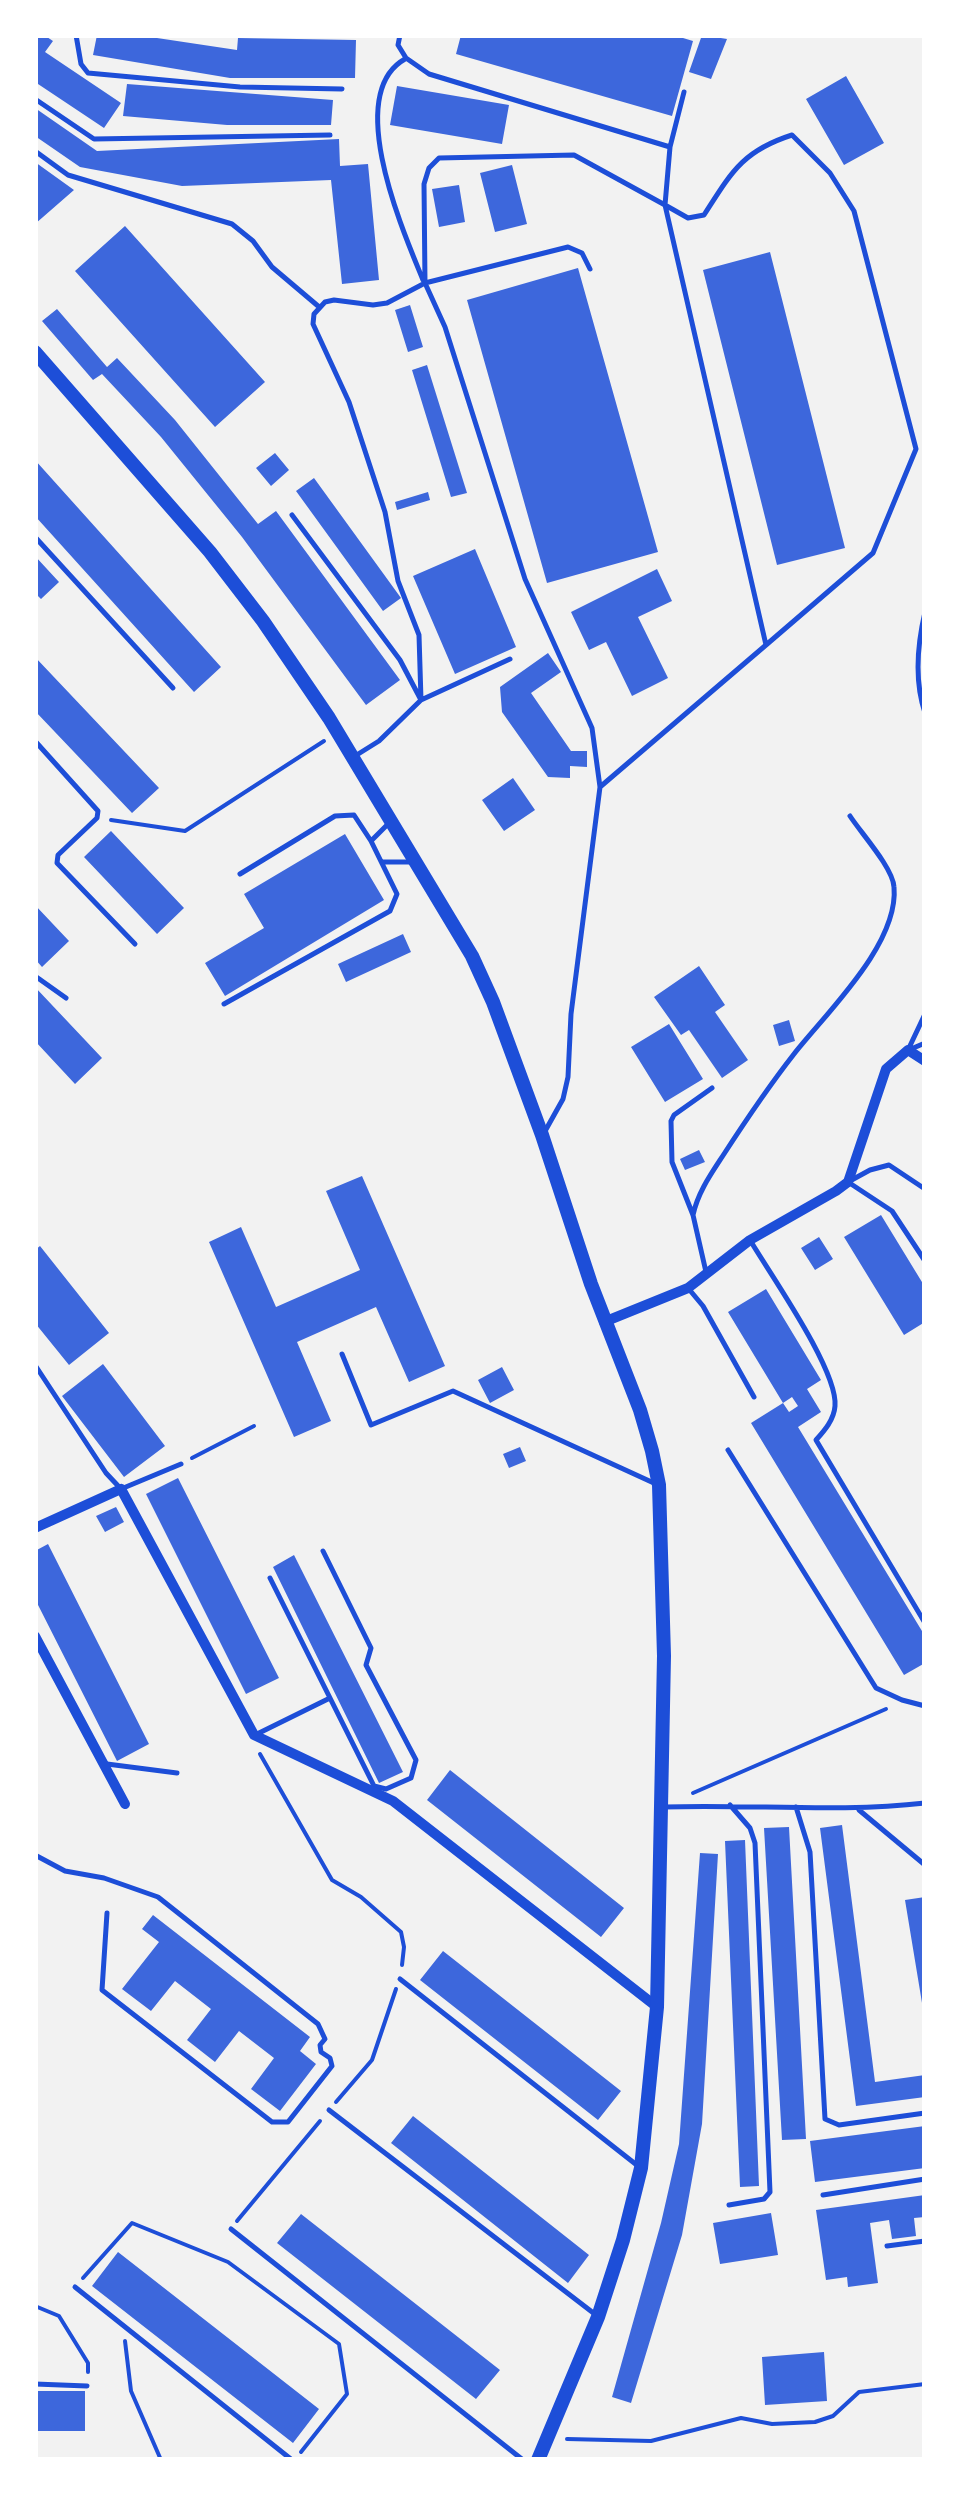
<!DOCTYPE html>
<style>
body{margin:0}
#map{position:relative;width:960px;height:2495px;overflow:hidden;background:#f2f2f2;font-family:Mulish,sans-serif}
canvas{display:block}
.frame{position:absolute;inset:0;border:38px solid #fff;pointer-events:none}
</style>
<div id="map">
<canvas width="960" height="2495"></canvas>
<div class="frame"></div>
</div>
<script>
const ctx = document.querySelector('canvas').getContext('2d');
ctx.lineJoin = 'round';
function paint(path, color) {
  ctx.fillStyle = color;
  ctx.fill(path, 'evenodd');
}
function strokePath(path, color, width, dash) {
  ctx.strokeStyle = color;
  ctx.lineWidth = width;
  ctx.lineCap = dash ? 'butt' : 'round';
  ctx.setLineDash(dash || []);
  ctx.stroke(path);
}
paint(new Path2D(`
 M35,35H44L53,41L45,52L121,103L104,128L35,82Z
 M97,35H137L237,50L238,38L356,40L355,78H230L93,55Z
 M461,35H673L693,41L672,116L456,54Z
 M702,35L727,39L711,79L689,72Z
 M846,76L884,143L844,165L806,99Z
 M127,84L333,100L331,125H227L123,116Z
 M397,86L509,105L502,144L390,125Z
 M35,108L97,151L339,139L340,166L368,164L379,280L342,284L331,180L182,186L80,167L35,136Z
 M35,162L74,190L35,224Z
 M512,165L527,224L495,232L480,173Z
 M459,185L465,222L439,227L432,189Z
 M125,226L265,382L215,427L75,271Z
 M770,252L845,548L777,565L703,270Z
 M578,268L658,552L547,583L467,300Z
 M410,305L423,347L408,352L395,310Z
 M57,309L107,367L117,358L175,420L258,524L276,511L400,680L366,705L242,537L161,437L102,374L93,380L42,321Z
 M427,365L467,493L451,497L412,370Z
 M275,453L289,470L271,486L256,468Z
 M35,460L221,667L194,692L35,516Z
 M314,478L401,598L383,611L296,491Z
 M428,492L430,500L397,510L395,502Z
 M475,549L516,647L455,674L413,576Z
 M35,556L59,582L41,599L35,593Z
 M657,569L672,601L638,617L668,678L632,696L606,642L589,650L571,612Z
 M548,653L561,672L531,693L571,751H587V767L570,766V778L548,777L502,712L500,687Z
 M35,657L159,788L132,813L35,711Z
 M513,778L535,810L504,831L482,800Z
 M111,831L184,908L157,934L84,857Z
 M345,834L384,900L225,996L205,963L264,928L244,894Z
 M35,905L69,941L42,967L35,959Z
 M403,934L411,952L346,982L338,964Z
 M699,966L725,1005L715,1012L748,1060L722,1078L689,1030L681,1035L654,997Z
 M35,987L102,1058L75,1084L35,1041Z
 M789,1020L795,1041L779,1046L773,1025Z
 M669,1024L703,1079L665,1102L631,1047Z
 M699,1150L705,1162L685,1170L680,1159Z
 M362,1176L445,1366L409,1382L376,1307L297,1342L331,1421L294,1437L209,1242L241,1227L276,1307L360,1270L326,1191Z
 M881,1215L925,1287V1322L904,1335L844,1237Z
 M819,1237L833,1259L815,1270L801,1248Z
 M40,1246L109,1333L69,1365L35,1323V1250Z
 M766,1289L821,1380L807,1389L821,1412L798,1427L925,1636V1663L904,1675L751,1423L783,1403L789,1412L798,1406L792,1397L783,1403L728,1312Z
 M103,1364L165,1446L124,1477L62,1396Z
 M502,1367L514,1390L490,1403L478,1380Z
 M520,1447L526,1461L509,1468L503,1454Z
 M178,1478L279,1678L246,1694L146,1494Z
 M116,1507L124,1522L105,1532L96,1516Z
 M48,1544L149,1744L117,1761L35,1599V1551Z
 M294,1555L403,1772L379,1783L273,1567Z
 M450,1770L624,1908L601,1937L427,1800Z
 M842,1825L875,2082L925,2075V2097L856,2106L820,1828Z
 M789,1827L806,2139L782,2140L764,1828Z
 M745,1840L759,2186L740,2187L725,1841Z
 M700,1853L718,1854L702,2124L682,2235L631,2403L612,2397L661,2223L679,2144Z
 M925,1897V2009H923L905,1900Z
 M153,1915L310,2037L300,2051L316,2064L280,2111L251,2089L274,2058L239,2031L215,2062L187,2040L211,2009L175,1981L151,2011L122,1989L159,1942L142,1929Z
 M443,1951L621,2091L598,2120L420,1980Z
 M413,2116L589,2255L568,2283L391,2143Z
 M925,2126V2168L815,2182L810,2141Z
 M925,2195V2217L914,2218L916,2236L892,2239L889,2220L870,2223L878,2283L848,2287L847,2277L826,2280L816,2210Z
 M771,2213L778,2255L720,2264L713,2223Z
 M301,2214L500,2370L476,2399L277,2243Z
 M118,2252L319,2409L293,2443L92,2286Z
 M824,2352L827,2401L765,2405L762,2357Z
 M35,2391H85V2431H35Z`), '#3d67dc');
strokePath(new Path2D(`
 M111,820L185,831L324,741
 M192,1458L254,1426
 M260,1754L332,1880L361,1897L401,1932L404,1947L402,1965
 M693,1793L886,1709
 M336,2102L372,2060L396,1989
 M237,2221L320,2121
 M83,2278L132,2223L228,2262L339,2344L347,2394L301,2452
 M35,2306L59,2316L88,2363V2372
 M125,2341L131,2391L161,2460
 M567,2439L651,2441L741,2418L772,2424L815,2422L833,2416L859,2392L925,2384`), '#1d4ed8', 4);
strokePath(new Path2D(`
 M76,35L81,64L88,73L240,87L342,89
 M400,35L398,45L406,58L429,74L670,147
 M405,59C343,94 403,231 423,280
 M684,92L670,147L665,205L688,218L704,215C731,173 742,151 792,135L830,173L854,211L916,449L873,553L766,645
 M35,99L94,139L330,135
 M35,151L68,175L232,224L253,241L272,267L318,306
 M292,515L400,660L421,700L379,741L355,756
 M35,537L173,688
 M925,612C917,646 914,680 925,713
 M510,659L421,700L419,635L398,581L385,512L349,402L313,324L314,314L325,302L334,300L373,305L387,303L425,283L568,247L582,253L590,269
 M35,741L98,811L97,818L58,855L57,863L135,944
 M371,841L390,822
 M383,862H410
 M35,976L66,998
 M224,1004L390,911L397,894L371,841L354,815L335,816L240,874
 M911,1049L925,1043
 M908,1050L925,1014
 M544,1133L563,1099L568,1077L571,1014L600,787L592,728L525,579L445,327L425,283L424,184L429,168L439,158L574,155L665,205L766,645L600,787
 M925,1189L889,1165L870,1170L848,1182L892,1211L925,1261
 M693,1215C698,1192 711,1174 724,1154C746,1120 769,1086 794,1054C827,1012 899,944 894,887C893,868 861,833 850,816
 M750,1240C770,1274 838,1370 835,1406C834,1420 824,1431 816,1440L925,1623
 M706,1272L693,1215L672,1162L671,1121L674,1115L712,1088
 M688,1288L703,1306L754,1397
 M342,1354L371,1425L453,1391L656,1484
 M35,1365L106,1473L121,1489L181,1464
 M728,1450L876,1688L902,1700L925,1706
 M270,1578L374,1786L386,1789L411,1778L416,1760L366,1665L371,1648L323,1551
 M257,1734L330,1698
 M107,1764L177,1773
 M664,1807C752,1804 838,1813 925,1803
 M796,1807L810,1852L825,2119L839,2125L925,2113
 M859,1810L925,1865
 M35,1855L65,1871L104,1878L158,1897L318,2024L325,2039L320,2045L321,2052L330,2058L332,2066L288,2122H272L102,1990L107,1913
 M400,1979L638,2166
 M329,2110L596,2315
 M823,2195L925,2179
 M729,2205L764,2199L770,2192L755,1843L750,1828L730,1805
 M231,2229L523,2460
 M887,2246L925,2241
 M75,2287L292,2460
 M35,2384L87,2386`), '#1d4ed8', 5);
strokePath(new Path2D(`
 M604,1322L688,1288L750,1240L836,1191L848,1182L886,1069L908,1050L925,1061
 M35,1528L121,1489L254,1735L393,1801L657,2007
 M35,1636L125,1804`), '#1d4ed8', 10);
strokePath(new Path2D(`
 M35,352L210,552L263,621L329,718L472,956L493,1002L542,1135L591,1284L640,1410L652,1451L659,1485L664,1656L657,2007L641,2168L623,2240L598,2317L538,2460`), '#1d4ed8', 14);
</script>
